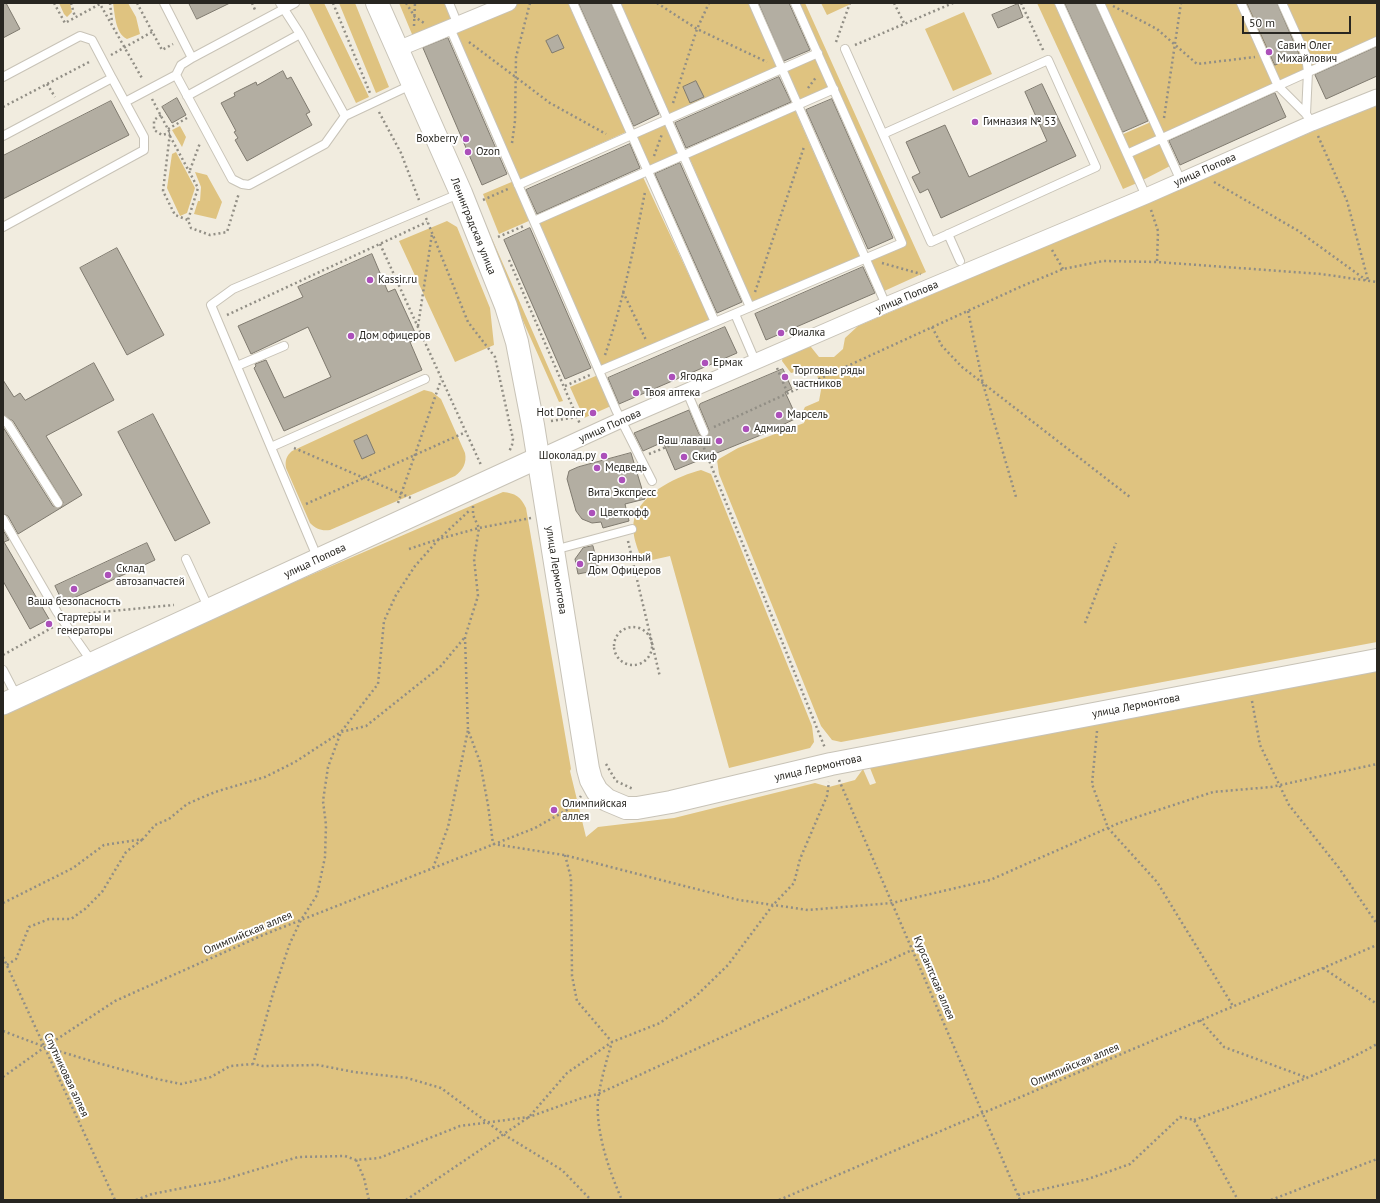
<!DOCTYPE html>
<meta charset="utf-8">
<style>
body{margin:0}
#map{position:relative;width:1380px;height:1203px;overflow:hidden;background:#f1ecdf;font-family:"PT Sans",sans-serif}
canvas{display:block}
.frame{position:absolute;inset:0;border:4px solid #282621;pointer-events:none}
.scale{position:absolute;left:1242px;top:16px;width:109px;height:18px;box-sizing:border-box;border:2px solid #282621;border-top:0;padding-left:5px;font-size:12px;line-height:14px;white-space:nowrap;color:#282621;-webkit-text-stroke:3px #fff;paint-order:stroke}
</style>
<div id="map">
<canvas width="1380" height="1203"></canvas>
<div class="frame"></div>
<div class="scale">50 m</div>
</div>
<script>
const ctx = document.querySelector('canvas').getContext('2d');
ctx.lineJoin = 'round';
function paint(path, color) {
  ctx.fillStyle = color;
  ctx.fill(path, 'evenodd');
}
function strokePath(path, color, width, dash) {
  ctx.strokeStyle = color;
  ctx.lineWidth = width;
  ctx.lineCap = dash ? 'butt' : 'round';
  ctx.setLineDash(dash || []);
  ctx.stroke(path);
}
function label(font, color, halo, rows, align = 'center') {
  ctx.font = font + ' "PT Sans",sans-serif';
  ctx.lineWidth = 4;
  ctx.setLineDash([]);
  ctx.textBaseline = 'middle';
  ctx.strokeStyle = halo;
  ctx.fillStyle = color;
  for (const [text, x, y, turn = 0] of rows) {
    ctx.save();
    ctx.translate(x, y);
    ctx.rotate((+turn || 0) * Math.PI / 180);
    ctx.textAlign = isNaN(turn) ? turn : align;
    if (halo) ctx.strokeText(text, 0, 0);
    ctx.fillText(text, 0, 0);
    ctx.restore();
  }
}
paint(new Path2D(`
 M59,3H70L72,12L67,17L64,14Z
 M113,3H128L136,17L140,34L127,39C115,33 115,14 113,3Z
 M311,3H324L369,97L356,103L309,4Z
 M339,3H355L389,87L376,93Z
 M382,3H389L563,401L559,402Z
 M399,3H445L454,23L414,39Z
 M518,3H568L626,132L520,180L454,29Z
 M620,3H749L778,69L670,117Z
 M797,3H805L926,272L882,292L868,261L905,245Z
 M821,3H853L827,15Z
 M1037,3H1054L1137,183L1123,189Z
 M1098,3H1377V38L1159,138L1172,165L1141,181L1121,135L1151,122Z
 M964,12L992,74L953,91L925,29Z
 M817,56L831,88L798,102L784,70Z
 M1377,106V642L841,742L832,740L821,726L719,474L717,460L738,448L804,423L805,418L802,413L805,407L819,401L821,390L817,375L808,369L791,373L782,361L783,355L800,348L811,347L819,357H834L843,349L845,338L858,326L1358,112Z
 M795,110L860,257L753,305L689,157Z
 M667,121L681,154L649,169L634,135Z
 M180,126L186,137L182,147L172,130Z
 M176,152L195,188L187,213L180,216L167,188L172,154Z
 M195,172L207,175L222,202L216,219L194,214L198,201H200L201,187Z
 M643,177L710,320L601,369L538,223Z
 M514,181L531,220L499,234L483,194Z
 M447,221L457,227L490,308L494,345L455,362L399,241Z
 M598,375L611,406L584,418L570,387Z
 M424,390L432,392L441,399L465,453C467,463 463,470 455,476L330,530C321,531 316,529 310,523L286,468C285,461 286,456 292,451Z
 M701,470L711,474L812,726L814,742L810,748L729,768L670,556L643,562C637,548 629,529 636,514C646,491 678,476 701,470Z
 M503,492C515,493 521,497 526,508L571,769L570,771L586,837L598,827L674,818L815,783L829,787L855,780L863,769L870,785L876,783L870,768L1204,701L1377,668V1200H3V710L130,653Z`), '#dfc380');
const building = new Path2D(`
 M3,3H6L20,29L3,38Z
 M189,3H230L197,19Z
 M579,3H611L659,114L634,126Z
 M759,3H789L810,50L784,61Z
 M1065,3H1095L1148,121L1123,132Z
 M1247,3H1277L1299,54L1275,65Z
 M1018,4L1023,17L998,28L992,15Z
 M558,35L564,48L552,53L546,41Z
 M448,38L507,174L482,185L423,48Z
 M1377,47V76L1326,99L1315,75Z
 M283,71L287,79L291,77L310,112L306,114L312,125L247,161L235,140L238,138L234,132L236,131L221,103L235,96L234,93L256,82L257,85Z
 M779,77L791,102L686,148L675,123Z
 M696,81L704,97L690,103L683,87Z
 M1042,84L1076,156L941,218L928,189L920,193L912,177L920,173L906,142L945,125L969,177L1047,141L1025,92Z
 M1275,93L1286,117L1180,165L1169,141Z
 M177,98L186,115L172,123L162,107Z
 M832,99L893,238L868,249L806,110Z
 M111,101L129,135L3,199V156Z
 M630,144L640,168L537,214L526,190Z
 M680,163L742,302L717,313L655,174Z
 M530,228L591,368L565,379L504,240Z
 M117,248L164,335L127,355L80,268Z
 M372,254L388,292L395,289L418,339L410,342L422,370L284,431L254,368L256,366L255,364L266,360L284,398L331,377L308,327L251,354L238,326L303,297L298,287Z
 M863,267L875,293L766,340L755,314Z
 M725,327L737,353L619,404L608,378Z
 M94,363L114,400L46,436L82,495L18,534L8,516L3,514V427L53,506L61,508L63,502L13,421L3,415V380L14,397L20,393L25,400Z
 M783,369L792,389L785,392L797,418L761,435L675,470L663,442L643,451L634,433L689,410L699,434L703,437H706L709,430L699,406L700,404Z
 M153,414L210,523L175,541L118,432Z
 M367,435L375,453L362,459L354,441Z
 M631,453L645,499L625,504L629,521L603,528L601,522L592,523L582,519L576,511L567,479L569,471L578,467Z
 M3,530L9,540L4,542L49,619L30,629L3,581Z
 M147,543L155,560L63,603L55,586Z
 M593,546L599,570L578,574L575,559L583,548Z`);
paint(building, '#b3aea2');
strokePath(building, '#7f7a6f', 1);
const lane = new Path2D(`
 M164,3L192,58
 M449,3L458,25
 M573,3L715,322
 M616,3L750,307
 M753,3L886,305
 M1059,3L1146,196
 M1100,3L1181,181
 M1241,3L1278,86L1306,114L1312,123
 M1282,3L1306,56L1308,72L1306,114
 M450,28L616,410L652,481
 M845,49L931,242L1096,167L1048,60L883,134
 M176,75L232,179L242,184L249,185L325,144L345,116L300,34L280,3
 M3,77L80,36L92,40L112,78
 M187,96L300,34
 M125,102L176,75L181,65L192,58L295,3
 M345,116L411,85
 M3,136L112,78L144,137V150L3,227
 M1127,154L1377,41
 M518,185L818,53
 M534,221L834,89
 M948,234L960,261
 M735,314L756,363
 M237,366L284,346
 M599,371L902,243L795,3
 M687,392L704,432
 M3,420L8,424L58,503
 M271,447L425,379
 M3,519L57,612L92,662
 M554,550L632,529
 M186,559L209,609
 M318,559L211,305L233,289L461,193
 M3,670L17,697`);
const street = new Path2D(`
 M398,49L509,3
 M538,458L621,420L886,305L1146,196L1312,123L1377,97`);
const secondary = new Path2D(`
 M3,704L538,458`);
const primary = new Path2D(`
 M377,3L461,193L506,306L517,342L533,425L588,769L591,780L597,791L607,800L626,808H637L671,802L831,764L1377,660`);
strokePath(lane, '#c8c3b7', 10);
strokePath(street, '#c8c3b7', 17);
strokePath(secondary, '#c8c3b7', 23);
strokePath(primary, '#c8c3b7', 24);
strokePath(new Path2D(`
 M54,3L65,23L100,4L143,80
 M71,3L75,17
 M110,3L112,22
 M137,3L162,50L173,44
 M252,3L256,12
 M333,3L370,93
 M406,3L415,17L424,23
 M657,3L697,29L767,62
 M894,3L905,25
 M1021,3L1044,52
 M1113,6L1157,29L1197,64L1255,57
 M414,26L415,3
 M469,42L550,103L606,134
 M836,42L850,3
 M855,45L953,3
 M111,55L152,32
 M47,84L55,97
 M808,88L817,76
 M152,99L170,133L163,191L175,215L188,220L191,228L210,235L227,232L239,193
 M673,103L697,29L709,3
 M3,107L91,61
 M379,112L401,153L419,200
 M161,115L154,120V130L162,135L170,133
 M1164,118L1181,3
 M168,129L187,118
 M170,136L198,188L188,220
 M1318,136L1347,201L1368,280
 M512,143L515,121L516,57L530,3
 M654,156L662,134
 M190,170L200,143
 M1214,182L1297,230L1366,280
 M483,200L508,189
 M1151,210L1158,231L1157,262
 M426,218L468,322L495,357L513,439L512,445L509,452
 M498,237L524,226
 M380,244L481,465
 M1052,250L1063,269
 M509,260L580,424
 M882,263L921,274
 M623,292L646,340
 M755,292L804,147
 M968,311L983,384L1016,497
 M227,315L427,222
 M418,326L432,234
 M932,327L942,346L962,367L1130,497
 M605,355C623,302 634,247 645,192
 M777,368L788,394
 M565,386L590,375
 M551,421L577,417
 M714,427L1020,287L1063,269L1103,261L1157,262L1321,274L1377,282
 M702,443L825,748
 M294,448L411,498
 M649,454L694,436
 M398,503L441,380
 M306,504L466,432
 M473,506V515L479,528L474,559L478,596L465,637L468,730L480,762L488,805L493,844
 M531,518L479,528L439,539L415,566L396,595L384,621L378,684L341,732L328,767L323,801L326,825L325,857L317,895L301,920L290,943L274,990L253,1064L263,1066L318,1065L354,1072L407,1078L441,1088L503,1134L562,1170L591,1200
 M628,541L660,677
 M409,549L439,539L470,510
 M74,617L91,613L174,605
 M1085,623L1116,543
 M614 646a19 19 0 1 1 38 0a19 19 0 1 1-38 0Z
 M3,655L55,626
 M1252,701L1260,745L1289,805L1339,868L1377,924
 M1097,731L1092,784L1108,828L1157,882L1233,1006
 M606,764L616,781L633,789
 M839,780L1020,1200
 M493,844L564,855L739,900L808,910L892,903L990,880L1119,823L1213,792L1271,787L1377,764
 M565,855L571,878L572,976L577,1001L612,1042C607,1059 602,1076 599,1093C593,1125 609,1171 622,1200
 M433,868L448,827L468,730
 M3,903L73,868L104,845L143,839L155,825L169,819L187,804L215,792L265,777L295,762L341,732L366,726L440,667L465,637
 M3,957L115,1200
 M7,965L16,959L29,927L49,919H71L85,909L102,892L126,852L143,839
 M1323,968L1377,1004
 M1200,1020L1224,1047L1308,1078
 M3,1031L45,1047L98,1063L157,1079L181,1084L211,1077L230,1066L253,1064
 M3,1077L45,1047L115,1001L263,935L535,828L574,806L581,796
 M1194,1120C1256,1097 1319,1077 1377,1044
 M356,1160L364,1178L369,1200
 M1018,1195L1088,1179L1130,1164L1180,1117L1194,1120L1238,1200
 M136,1200L152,1194L219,1181L298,1157L345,1156L356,1160L379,1158L460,1126L529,1117L582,1098L598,1094L912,950
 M406,1200L529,1117L567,1073L612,1042L660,1023L696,996L728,965L773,905L794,883L800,859L827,796L829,782
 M779,1200L1377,945
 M1271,1200L1377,1159`), '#918e85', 2.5, [2, 3]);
strokePath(lane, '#fff', 8);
strokePath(street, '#fff', 15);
strokePath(secondary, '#fff', 21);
strokePath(primary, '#fff', 22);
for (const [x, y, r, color] of [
 [1269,52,4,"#ac50ba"],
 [975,122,4,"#ac50ba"],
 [466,139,4,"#ac50ba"],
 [468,152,4,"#ac50ba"],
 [370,280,4,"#ac50ba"],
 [781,333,4,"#ac50ba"],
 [351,336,4,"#ac50ba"],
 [705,363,4,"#ac50ba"],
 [672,377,4,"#ac50ba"],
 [785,377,4,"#ac50ba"],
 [636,393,4,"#ac50ba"],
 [593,413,4,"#ac50ba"],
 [779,415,4,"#ac50ba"],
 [746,429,4,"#ac50ba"],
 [719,441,4,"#ac50ba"],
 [604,456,4,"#ac50ba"],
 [684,457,4,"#ac50ba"],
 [597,468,4,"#ac50ba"],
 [622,480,4,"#ac50ba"],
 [592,513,4,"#ac50ba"],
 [580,564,4,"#ac50ba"],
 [108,575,4,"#ac50ba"],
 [74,589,4,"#ac50ba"],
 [49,624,4,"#ac50ba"],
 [554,810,4,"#ac50ba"]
]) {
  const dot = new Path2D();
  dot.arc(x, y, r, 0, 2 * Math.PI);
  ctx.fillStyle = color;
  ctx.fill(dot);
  strokePath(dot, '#fff', 1.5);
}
label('11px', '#282621', '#fff', [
 ["Савин Олег",1277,46],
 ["Михайлович",1277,59],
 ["Гимназия № 53",983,122],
 ["Boxberry",458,139,"right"],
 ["Ozon",476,152],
 ["Kassir.ru",378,280],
 ["Фиалка",789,333],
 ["Дом офицеров",359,336],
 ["Ермак",713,363],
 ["Торговые ряды",793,371],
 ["частников",793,384],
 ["Ягодка",680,377],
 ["Твоя аптека",644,393],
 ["Hot Doner",585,413,"right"],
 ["Марсель",787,415],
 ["Адмирал",754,429],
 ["Ваш лаваш",711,441,"right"],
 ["Шоколад.ру",596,456,"right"],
 ["Скиф",692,457],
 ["Медведь",605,468],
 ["Вита Экспресс",622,493,"center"],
 ["Цветкофф",600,513],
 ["Гарнизонный",588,558],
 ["Дом Офицеров",588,571],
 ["Склад",116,569],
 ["автозапчастей",116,582],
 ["Ваша безопасность",74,602,"center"],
 ["Стартеры и",57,618],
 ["генераторы",57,631],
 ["Олимпийская",562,804],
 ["аллея",562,817]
], 'left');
label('11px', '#282621', '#fff', [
 ["улица Попова",1205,170,-24],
 ["Ленинградская улица",473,226,68],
 ["улица Попова",907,297,-23],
 ["улица Попова",610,426,-24],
 ["улица Попова",315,561,-25],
 ["улица Лермонтова",556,570,81],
 ["улица Лермонтова",1136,706,-11],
 ["улица Лермонтова",818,768,-13],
 ["Олимпийская аллея",248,933,-23],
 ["Курсантская аллея",934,978,67],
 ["Олимпийская аллея",1075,1065,-23],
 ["Спутниковая аллея",66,1075,65]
]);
</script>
